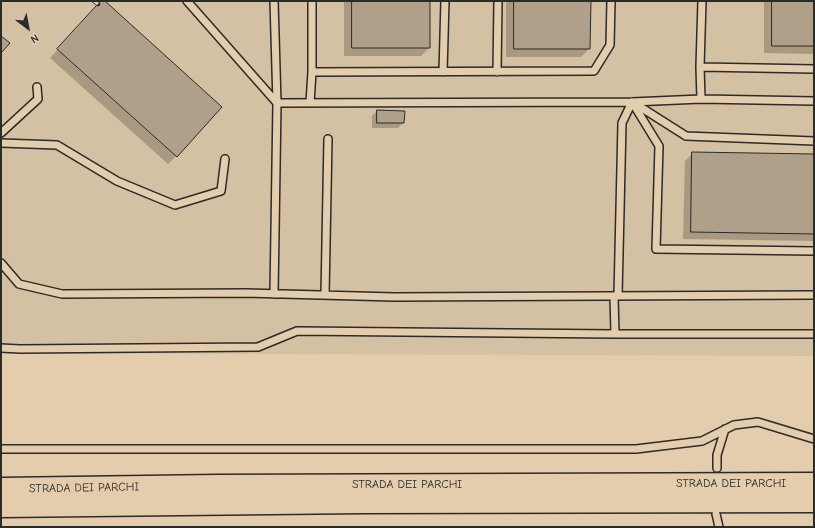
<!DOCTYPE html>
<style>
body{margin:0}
#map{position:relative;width:815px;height:528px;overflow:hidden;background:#e4cdad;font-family:"Comic Neue",sans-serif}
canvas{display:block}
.frame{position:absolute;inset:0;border:2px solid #2b2b2b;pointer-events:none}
.north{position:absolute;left:8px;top:8px;width:40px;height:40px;-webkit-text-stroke:3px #e4cdad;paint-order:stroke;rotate:148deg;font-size:11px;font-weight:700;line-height:16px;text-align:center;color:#2b2b2b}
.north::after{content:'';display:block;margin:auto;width:14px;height:18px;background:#2b2b2b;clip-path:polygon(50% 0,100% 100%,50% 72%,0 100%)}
</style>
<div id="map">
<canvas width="815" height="528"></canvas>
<div class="frame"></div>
<div class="north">N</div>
</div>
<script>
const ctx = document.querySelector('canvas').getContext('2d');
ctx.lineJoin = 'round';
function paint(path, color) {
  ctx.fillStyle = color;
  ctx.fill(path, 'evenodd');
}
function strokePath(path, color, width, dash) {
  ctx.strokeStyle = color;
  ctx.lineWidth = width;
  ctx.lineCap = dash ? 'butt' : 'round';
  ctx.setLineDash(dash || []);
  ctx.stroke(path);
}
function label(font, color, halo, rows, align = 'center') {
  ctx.font = font + ' "Comic Neue",sans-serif';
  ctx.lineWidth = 3;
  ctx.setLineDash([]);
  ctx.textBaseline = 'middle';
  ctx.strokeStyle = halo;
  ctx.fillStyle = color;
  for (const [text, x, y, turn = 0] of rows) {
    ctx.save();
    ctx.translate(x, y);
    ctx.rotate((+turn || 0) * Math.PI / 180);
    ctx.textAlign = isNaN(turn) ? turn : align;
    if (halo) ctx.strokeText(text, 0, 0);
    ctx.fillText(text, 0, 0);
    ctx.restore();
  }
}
paint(new Path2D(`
 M1,1H814V356L1,353Z`), '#d4c0a2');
paint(new Path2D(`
 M102,1L176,156L168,164L50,58Z
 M344,1H429V48L421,56H344Z
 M506,1H590L589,49L581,57H506Z
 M764,1H814V54L764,53Z
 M377,111L403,123L398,128H372V116Z
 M693,153L814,155V241L683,239L685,161Z`), '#0003');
const building = new Path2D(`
 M101,1H105L222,107L177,157L57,49Z
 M352,1H430V48H352Z
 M514,1H591L590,49H514Z
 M772,1H814V46H772Z
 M1,36L10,43L1,53Z
 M377,110L405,111L404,123H377Z
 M692,152L814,154V234L691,232Z`);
paint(building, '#b0a089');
strokePath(building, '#2b2b2b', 1);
const service = new Path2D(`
 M187,1L277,103L632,102L701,99L814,101
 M274,1L277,103L274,294
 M700,67L814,69
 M312,72L594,71L610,45L611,1
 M443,72L445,1
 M497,72L498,1
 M701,99L700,67L702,1
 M632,102L659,146L656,249L814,251
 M310,103L312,72V1
 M634,103L686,136L814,141
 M1,133L38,99L37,87
 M1,143L57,145L117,181L175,205L221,191L225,159
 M1,263L19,284L62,294L246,293L394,297L814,295
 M325,295L328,139
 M618,296L622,123L632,102
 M615,334H814
 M1,348L20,349L258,347L297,331L615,334L614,296
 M1,449H636L702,441L734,425L758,422L814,439
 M717,468V455L725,429
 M716,514L719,527`);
const motorway = new Path2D(`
 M1,489L218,486L814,484
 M1,506L362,502L814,501`);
strokePath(service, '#2b2b2b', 10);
strokePath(motorway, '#2b2b2b', 25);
strokePath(service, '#e4cdad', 7);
strokePath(motorway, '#e4cdad', 22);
const rail = new Path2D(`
 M94,1L98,4`);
strokePath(rail, '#2b2b2b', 4.5);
strokePath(rail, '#e4cdad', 3, [9]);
label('12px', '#2b2b2b', '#e4cdad', [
 ["STRADA DEI PARCHI",731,484],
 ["STRADA DEI PARCHI",407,485],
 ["STRADA DEI PARCHI",84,488,-1]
]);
</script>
